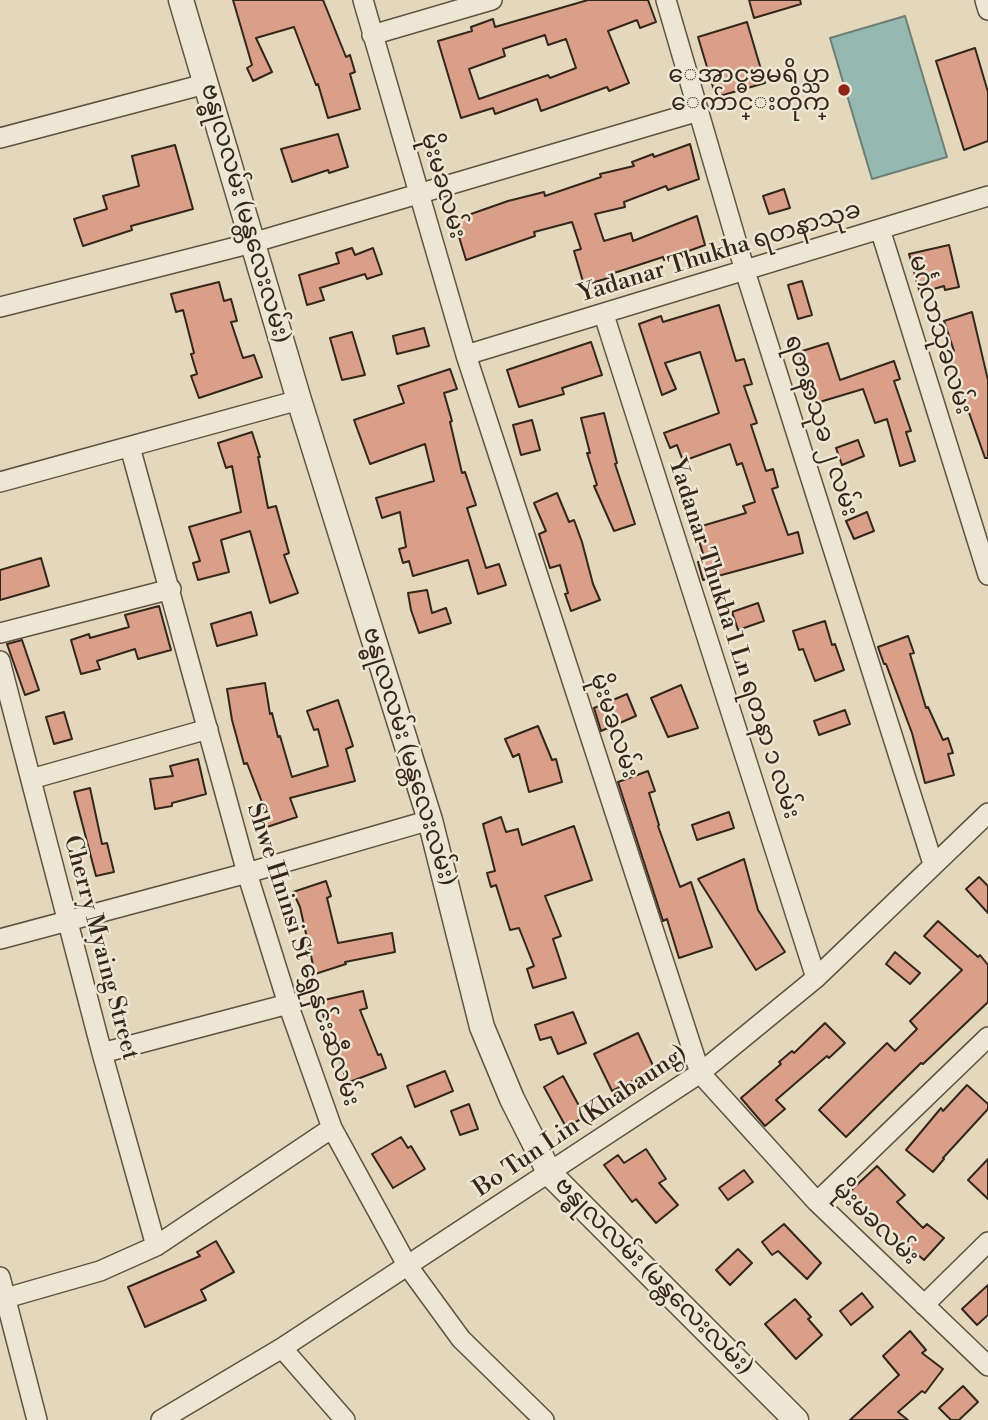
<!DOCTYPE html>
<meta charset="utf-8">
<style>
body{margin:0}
canvas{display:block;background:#e3d8bc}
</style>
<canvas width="988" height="1420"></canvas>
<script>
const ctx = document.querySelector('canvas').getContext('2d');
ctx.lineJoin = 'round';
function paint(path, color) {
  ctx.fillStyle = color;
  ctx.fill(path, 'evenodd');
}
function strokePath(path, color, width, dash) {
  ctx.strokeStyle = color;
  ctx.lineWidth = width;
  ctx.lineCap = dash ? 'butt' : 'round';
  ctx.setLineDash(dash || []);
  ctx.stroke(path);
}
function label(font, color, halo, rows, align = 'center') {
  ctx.font = font + ' "Libre Bodoni","Noto Sans Myanmar",serif';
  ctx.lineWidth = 5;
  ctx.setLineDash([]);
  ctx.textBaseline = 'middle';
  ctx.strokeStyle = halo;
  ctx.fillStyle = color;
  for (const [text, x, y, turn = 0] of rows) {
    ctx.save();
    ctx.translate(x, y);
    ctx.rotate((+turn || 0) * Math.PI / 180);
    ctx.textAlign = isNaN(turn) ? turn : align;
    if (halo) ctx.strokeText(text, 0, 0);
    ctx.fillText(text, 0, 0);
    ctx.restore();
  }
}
const water = new Path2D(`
 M905,16L947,157L872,179L830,38Z`);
paint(water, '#95b9b1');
strokePath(water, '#6e7e75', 2);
const building = new Path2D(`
 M233,0H323L346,57L350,55L355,72L350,74L360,109L328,118L318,84L316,85L294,27L256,38L272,72L253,81L247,68L252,65Z
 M588,0H648L656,22L640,28L637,20L608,31L629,83L609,91L607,87L541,111L537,99L495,114L493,108L461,118L438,41L472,31L471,27L493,19L495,27ZM545,35L548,45L566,39L576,68L550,78L548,75L479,99L469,69L505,56L503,49Z
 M749,0H800L801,4L754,18Z
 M747,22L765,83L716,97L698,37Z
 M975,48L988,92V141L964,150L936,61Z
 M338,134L348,167L329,173L328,170L292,182L281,149Z
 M690,144L699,179L668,190L666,186L624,202L625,207L595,214L604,241L631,233L633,241L697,216L705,245L664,260L663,257L611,274L612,277L584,285L574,251L581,249L572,222L534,232L535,236L466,260L454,220L508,201L544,192L545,196L601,177L600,174L634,166L632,162L653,154L654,157Z
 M175,145L193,209L131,226L132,230L83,246L74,219L107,209L103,196L139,186L132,156Z
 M784,189L790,208L769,214L763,196Z
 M949,245L959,287L945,290L944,286L920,293L909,254Z
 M352,248L355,255L373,248L382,274L367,279L365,274L320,288L324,300L307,305L299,275L339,263L336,253Z
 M802,281L812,315L798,319L788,285Z
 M219,282L224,301L231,299L237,321L231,322L243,358L254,355L262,377L199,398L191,376L197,374L191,354L194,353L183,310L176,312L171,294Z
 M719,305L736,361L744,359L752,384L744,386L757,423L751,425L766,471L773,469L778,487L772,489L788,535L798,532L803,553L703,580L698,562L705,560L695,528L746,513L743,506L755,502L742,463L737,465L730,444L683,461L677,445L670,448L664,433L719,413L700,352L665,363L676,389L662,395L639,324L661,316L663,322Z
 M972,312L988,380V458H985L953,367L950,352L954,351L944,321Z
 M424,328L429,346L397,354L393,336Z
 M352,332L365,375L342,380L330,338Z
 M591,342L602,375L562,388L564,394L519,407L507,370Z
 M828,343L840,380L894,361L900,379L894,381L911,431L906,432L915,461L900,466L887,419L875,423L863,389L813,404L799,352Z
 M450,369L457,389L444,393L452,421L450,422L462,473L465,472L476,505L467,508L486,568L499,564L506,585L478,594L468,560L413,576L409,561L403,563L399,549L406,547L400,512L382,518L376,498L434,481L425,444L370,464L354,420L404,403L398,386Z
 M604,413L617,463L615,464L635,524L614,531L594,486L597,485L587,453H590L581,418Z
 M532,420L540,450L521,455L513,425Z
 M252,432L260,457H258L268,508L276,506L289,553L284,555L298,593L270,603L250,531L221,540L229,572L198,580L193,563L200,561L189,527L241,512L232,466L226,468L218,443Z
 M858,440L864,456L842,465L836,448Z
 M557,493L569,522L574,520L582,542L593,584L600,600L571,611L565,594L568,593L560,565L550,568L539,534L546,531L534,503Z
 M867,512L874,531L854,539L846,521Z
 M41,558L49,586L0,600V570Z
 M427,590L432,613L446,608L451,623L419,633L411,610L408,593Z
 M758,603L764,621L738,630L732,612Z
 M159,606L171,650L138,659L135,649L97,661L100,669L81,674L71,640L89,634L90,638L129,627L125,615Z
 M251,612L257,635L217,646L211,624Z
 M825,621L832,645L835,644L844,670L815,681L803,649L799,650L793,631Z
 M908,636L914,653L910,654L926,708L928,707L943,740L948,738L953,753L948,754L954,775L925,783L912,733L886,664H884L878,647Z
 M22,640L39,690L25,695L7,644Z
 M265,683L270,714L272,713L278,737L280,736L292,777L328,766L318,729L314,730L307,711L338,700L353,746L346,749L355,781L290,798L297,817L264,828L258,813L265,810L247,763L244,764L232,720L227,689Z
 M681,685L698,728L668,737L651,698Z
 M627,694L636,716L601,731L594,708Z
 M845,710L850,724L819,735L814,721Z
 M64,712L72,739L54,744L46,717Z
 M538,726L552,760L556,759L562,782L529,792L519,754L513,757L505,739Z
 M198,759L206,794L172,803V806L155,809L150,779L173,776L170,766Z
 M648,771L655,791L649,793L659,825L658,826L680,887L691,882L712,947L679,958L667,919L663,921L618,782Z
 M90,788L102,844L107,843L114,872L96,876L74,792Z
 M729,812L734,828L697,840L692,825Z
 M501,817L506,832L518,829L522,845L574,826L592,880L545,896L561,936L553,939L566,978L533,988L527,969L534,966L519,928L510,930L496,885L491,887L487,873L495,871L483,824Z
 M744,859L758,910L785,952L756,970L698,879Z
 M979,877L988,886V913L966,889Z
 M326,881L331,896L327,898L338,943L392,933L395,952L345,962L346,964L315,974L300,907L293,892Z
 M938,921L978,957L980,955L988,965V1002L923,1064L921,1063L846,1137L819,1110L887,1043L895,1051L917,1029L910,1021L962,970L924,936Z
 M895,952L920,973L910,984L886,964Z
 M363,991L367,1008L360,1010L378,1055L381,1054L386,1068L347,1083L335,1044H337L326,1018H324L320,1001Z
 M573,1012L586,1043L558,1054L551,1037L540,1040L535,1025Z
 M825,1023L845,1043L829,1058L827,1056L776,1100L785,1109L765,1126L741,1098L781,1064L779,1062L792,1051L794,1053Z
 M638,1033L655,1070L612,1091L594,1054Z
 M445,1071L453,1091L415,1107L407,1086Z
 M563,1076L585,1117L566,1127L544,1087Z
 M967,1085L988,1104V1109L943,1158L944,1159L933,1172L906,1150L941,1108L943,1111Z
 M469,1104L478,1129L460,1135L451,1111Z
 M401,1137L408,1148L411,1146L425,1169L393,1188L372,1154Z
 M646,1149L666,1179L659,1183L678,1205L656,1223L636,1199L632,1202L604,1165L618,1155L624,1163Z
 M988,1159V1199L968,1180Z
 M877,1166L905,1195L897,1202L923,1228L927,1224L944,1238L924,1260L904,1243L903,1244L878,1220L873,1224L857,1207L855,1209L844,1197Z
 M744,1170L753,1182L728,1200L719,1188Z
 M784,1224L821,1263L807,1279L778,1251L772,1255L762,1242Z
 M216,1241L234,1272L201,1290L206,1300L145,1327L128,1287L200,1256L197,1252Z
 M738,1249L752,1263L730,1285L716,1270Z
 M988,1285V1315L977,1325L962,1309Z
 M862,1293L873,1307L851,1325L840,1311Z
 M795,1299L811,1317L808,1319L822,1335L796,1359L765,1324Z
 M910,1331L926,1350L922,1353L943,1369L925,1393L922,1391L898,1412L908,1420H850L899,1375L883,1356Z
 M963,1386L978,1402L959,1420H951L939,1408Z`);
paint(building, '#da9f88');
strokePath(building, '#34261a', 2);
const minor = new Path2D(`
 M363,0L466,355L700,1073L817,1202L988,1366
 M666,0L745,271L933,864
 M985,0L988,10
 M372,35L492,0
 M0,138L205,84
 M880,229L988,575
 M0,307L252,243L699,111
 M604,315L816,978
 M466,355L988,196
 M130,447L247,873L288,1004L332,1128L407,1265L461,1339L544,1420
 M0,482L299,400
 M0,633L171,589
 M0,661L102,1053L156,1246
 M31,779L208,729
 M0,939L247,873L430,820
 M102,1053L288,1004
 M817,1202L988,1037
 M0,1277L37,1420
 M6,1298L100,1271L156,1246L332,1128
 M924,1305L988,1242
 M282,1348L345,1420
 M161,1420L282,1348L700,1073L816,978L988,813`);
const tertiary = new Path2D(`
 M181,0L299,400L430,820L482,1027L512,1099L550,1174L796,1420`);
strokePath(minor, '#605242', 22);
strokePath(tertiary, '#605242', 27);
strokePath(minor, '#ede6d3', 19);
strokePath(tertiary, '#ede6d3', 24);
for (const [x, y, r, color] of [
 [844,90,7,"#8f2418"]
]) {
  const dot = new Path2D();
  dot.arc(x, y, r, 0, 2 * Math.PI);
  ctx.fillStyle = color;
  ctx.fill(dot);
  strokePath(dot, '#ede6d3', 2.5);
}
label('24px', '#34261a', '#ede6d3', [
 ["ေအာင္ဓၶမရိပ္သာ",830,76],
 ["ေက်ာင္းတိုက္",830,104]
], 'right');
label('24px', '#34261a', '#ede6d3', [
 ["မိုးမခလမ်း",442,186,74],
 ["ဗန္ဓုလလမ်း (မန္တလေးလမ်း)",244,214,74],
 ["Yadanar Thukha ရတနာသုခ",720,253,-17],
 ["မင်္ဂလာသုခလမ်း",939,335,73],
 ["ရတနာသုခ ၂ လမ်း",820,426,72],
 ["Yadanar Thukha 1 Ln ရတနာ ၁ လမ်း",733,639,72],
 ["မိုးမခလမ်း",613,726,72],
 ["ဗန္ဓုလလမ်း (မန္တလေးလမ်း)",408,757,73],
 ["Cherry Myaing Street",100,948,75],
 ["Shwe Hninsi St ရွှေနှင်းဆီလမ်း",302,955,72],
 ["Bo Tun Lin (Khabaung)",581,1122,-34],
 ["မိုးမခလမ်း",875,1224,44],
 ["ဗန္ဓုလလမ်း (မန္တလေးလမ်း)",653,1277,45]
]);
</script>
